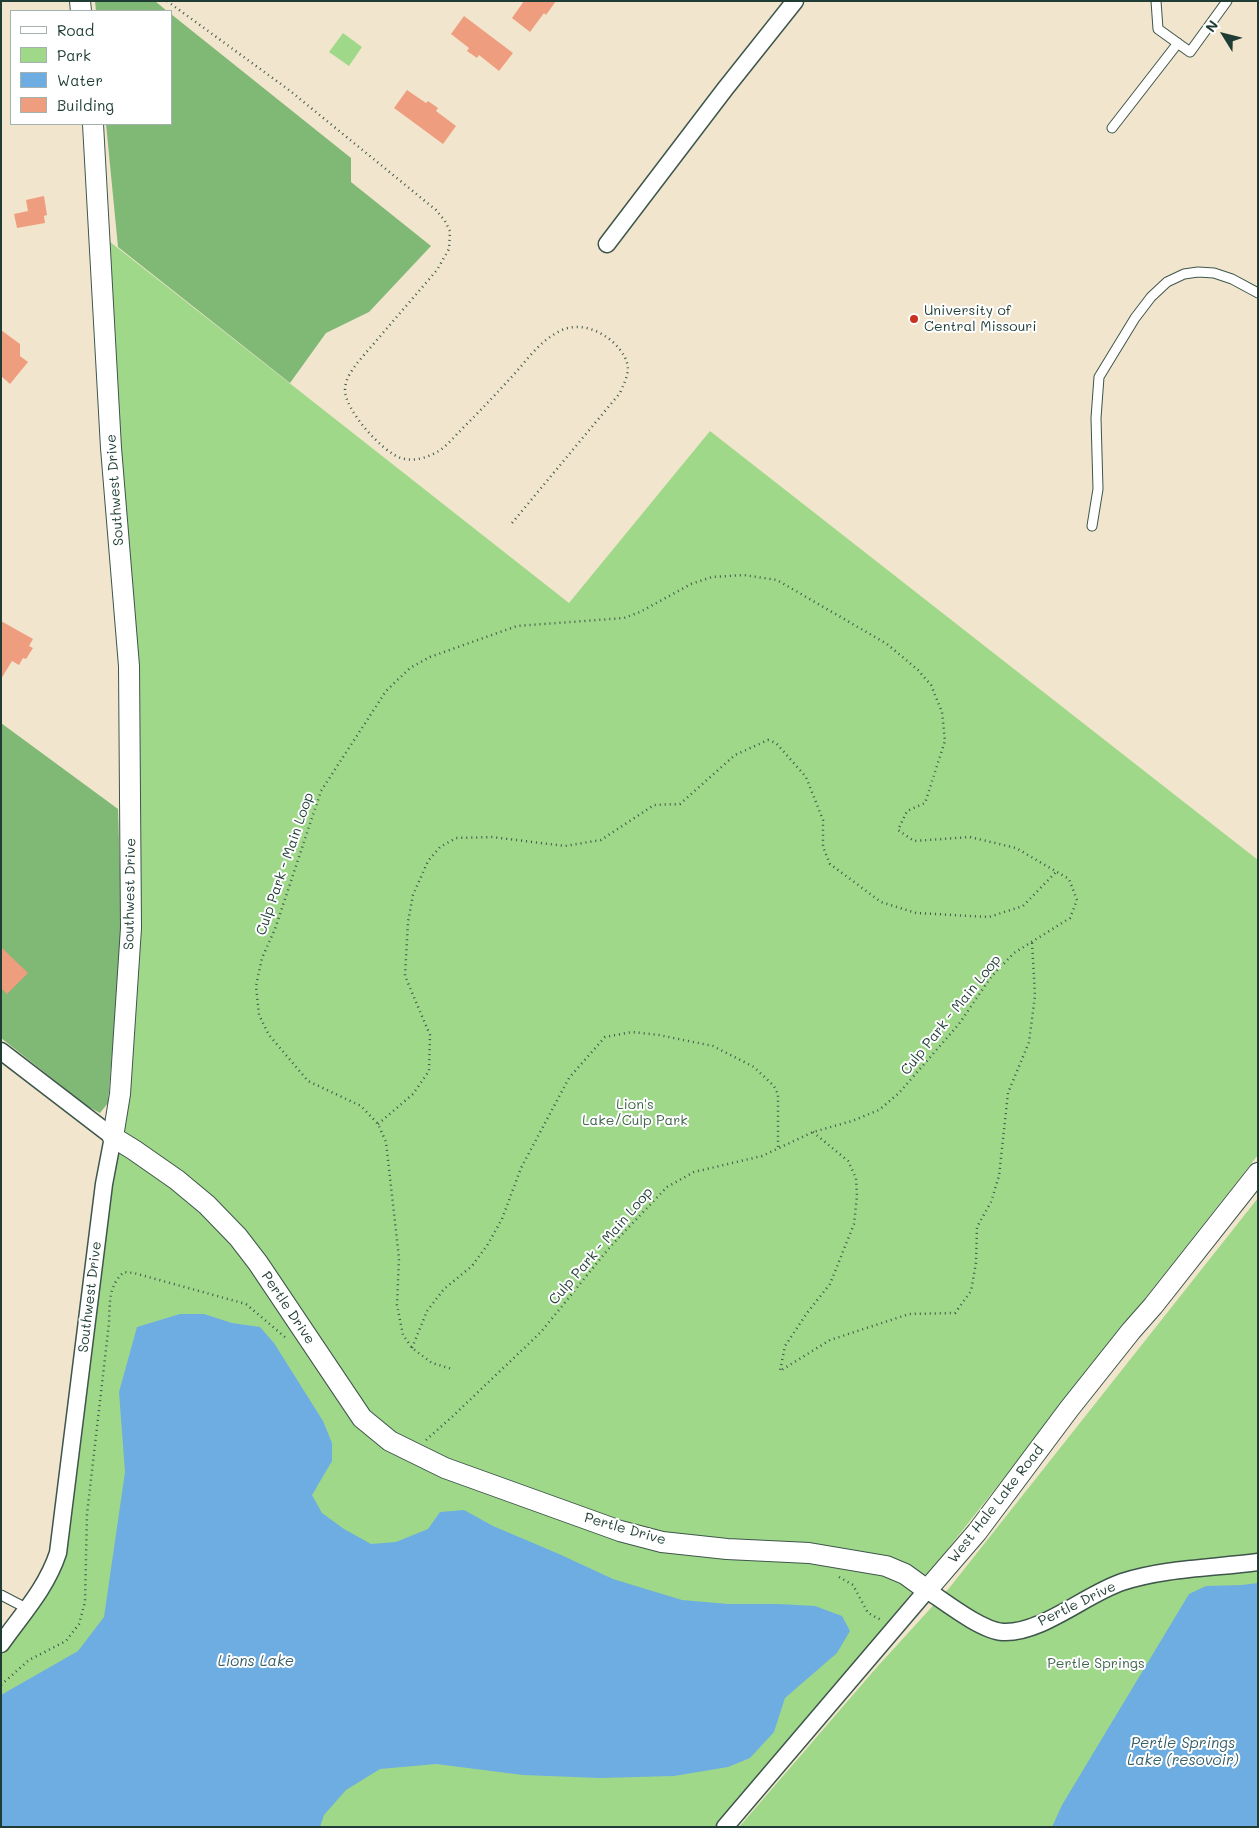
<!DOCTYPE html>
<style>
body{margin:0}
#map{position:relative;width:1259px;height:1828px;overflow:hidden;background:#f1e6cd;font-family:Mali,sans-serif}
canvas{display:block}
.frame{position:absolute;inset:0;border:2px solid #1f3d34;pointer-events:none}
.legend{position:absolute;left:10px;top:10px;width:162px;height:115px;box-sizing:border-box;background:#fff;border:1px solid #a5b1ae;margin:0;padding:6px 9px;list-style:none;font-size:15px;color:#1f3d34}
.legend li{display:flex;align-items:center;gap:10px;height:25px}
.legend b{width:25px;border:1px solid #a5b1ae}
.north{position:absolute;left:1199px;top:10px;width:50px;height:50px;-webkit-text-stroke:4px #fff;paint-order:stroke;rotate:306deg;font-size:14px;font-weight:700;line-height:20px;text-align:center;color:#1f3d34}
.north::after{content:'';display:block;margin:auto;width:18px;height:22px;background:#1f3d34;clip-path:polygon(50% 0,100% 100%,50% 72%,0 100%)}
</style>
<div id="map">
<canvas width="1259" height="1828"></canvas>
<div class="frame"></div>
<ul class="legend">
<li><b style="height:6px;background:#fff"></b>Road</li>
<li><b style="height:14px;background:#a0d88a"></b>Park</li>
<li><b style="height:14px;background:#6eade1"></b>Water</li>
<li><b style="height:14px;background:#ef9d7f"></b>Building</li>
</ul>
<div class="north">N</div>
</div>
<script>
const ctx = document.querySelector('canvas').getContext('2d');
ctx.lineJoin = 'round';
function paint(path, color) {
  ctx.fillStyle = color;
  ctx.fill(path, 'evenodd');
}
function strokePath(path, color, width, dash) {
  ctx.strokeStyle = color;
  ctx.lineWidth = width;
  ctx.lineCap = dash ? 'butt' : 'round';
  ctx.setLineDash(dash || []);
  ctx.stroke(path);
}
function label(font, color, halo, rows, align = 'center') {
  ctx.font = font + ' Mali,sans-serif';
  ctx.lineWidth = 4;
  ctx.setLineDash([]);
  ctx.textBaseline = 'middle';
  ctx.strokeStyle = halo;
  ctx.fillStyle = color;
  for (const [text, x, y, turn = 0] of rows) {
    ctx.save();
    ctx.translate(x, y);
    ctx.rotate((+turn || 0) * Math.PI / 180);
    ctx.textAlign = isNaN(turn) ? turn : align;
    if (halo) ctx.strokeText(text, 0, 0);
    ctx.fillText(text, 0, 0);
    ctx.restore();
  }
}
paint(new Path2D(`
 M343,33L362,47L349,66L329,52Z
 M100,234L569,603L710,431L1258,860V1155L947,1550L839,1681L715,1827H1V1644L52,1571L131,928Z
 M1258,1198V1827H739L877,1667L950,1587Z`), '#a0d88a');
paint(new Path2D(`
 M95,1H155L167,11H96Z
 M171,14L351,158V182L431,246L369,312L326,333L290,383L118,247L106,124H171Z
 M1,723L118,809L122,931L108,1103L100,1113L87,1106L1,1038Z`), '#80b876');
paint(new Path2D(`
 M180,1314H204L232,1323L260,1327L274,1343L323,1421L332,1443V1461L312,1495L322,1513L344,1529L371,1544L396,1542L428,1529L440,1512L464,1510L493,1526L559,1554L613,1579L682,1600L728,1604H778L815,1606L842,1616L850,1631L837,1653L785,1698L774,1732L750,1758L728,1767L674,1776L600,1778L523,1775L436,1764L380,1769L346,1790L324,1815L320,1827H1V1695L78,1651L104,1617L125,1472L119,1392L137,1327Z
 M1258,1583V1827H1052L1062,1805L1189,1594L1206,1586L1242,1585Z`), '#6eade1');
paint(new Path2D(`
 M524,1H556L546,15L544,13L530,32L512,18Z
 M464,16L513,53L499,71L479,55L477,58L467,51L469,48L451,34Z
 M407,90L426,103L428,101L438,108L436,111L456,126L443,144L394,108Z
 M44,196L47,215L44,216L45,223L17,228L14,214L28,211L26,200Z
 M1,330L20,344V356L28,362L10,384L1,376Z
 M1,621L33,639L29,646L33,648L26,659L23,658L19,665L12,661L1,679Z
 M1,947L28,973L7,994L1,988Z`), '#ef9d7f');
const service = new Path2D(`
 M1156,1L1158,29L1190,52L1227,1
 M1112,128L1178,43
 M1092,526L1098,489L1096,418L1099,377L1135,318L1151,297L1167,282L1184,274L1198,272L1214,273L1232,279L1258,293
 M1,1595L28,1609`);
const minor = new Path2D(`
 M607,244L725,89L795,1
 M1,1051L113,1137L104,1184L58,1553C46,1589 22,1614 1,1644
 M725,1827L927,1590C945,1602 982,1631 1003,1632C1041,1634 1086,1594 1122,1582C1165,1568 1213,1568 1258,1562`);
const tertiary = new Path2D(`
 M80,1L81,11
 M93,124L111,448L129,666L131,928L120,1094L113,1137L134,1150L177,1180L207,1205L238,1237L258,1263L362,1418L390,1441L445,1468L620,1531L662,1542L727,1549L809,1553L886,1566L905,1574L927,1590L977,1532L1069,1409L1131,1331L1153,1306L1258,1173`);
strokePath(service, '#3e564b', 11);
strokePath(minor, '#3e564b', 19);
strokePath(tertiary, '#3e564b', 22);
strokePath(new Path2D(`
 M167,1L289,90L436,210L445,221L450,231L449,249L437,270L358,362C352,370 345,379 345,390C345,410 382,452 401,458C413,462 426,458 437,452C445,448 453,438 459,432C479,412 498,392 517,371C529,357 541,341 558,332C580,319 608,333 621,351C633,368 627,376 620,393L512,523
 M378,1124L413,1094L429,1071L430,1035L405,976L408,922L413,895L428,861L440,847L456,838L492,837L565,846L601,840L654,805L680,804L735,755L768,740L776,743L806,777L823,820V847L830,864L881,902L916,913L989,917L1023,906L1056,872
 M813,1132L848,1161L856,1178L857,1196L854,1224L830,1284L807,1313L785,1346L780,1371L830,1340L909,1314L955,1313L971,1291L976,1263L977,1227L991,1202L999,1176L1008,1093L1029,1042L1035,996L1032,942
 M412,1348L427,1311L444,1289L472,1266L488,1244L502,1219L521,1168L569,1078L605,1037L632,1032L659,1035L713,1046L754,1067L774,1086L778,1094V1148
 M426,1440L453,1416L541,1332L610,1247L667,1187L694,1172L762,1156L813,1132L852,1121L879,1110L899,1093L959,1024L991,977L1014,953L1070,918L1077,900L1069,879L1016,848L970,837L914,841L898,830L907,811L925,803L945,741L942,712L931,685L918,670L887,644L777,580L744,575L712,577L691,584L640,612L624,618L517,626L430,657L410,668L386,691L321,791L275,929L262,958L256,986L259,1015L269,1035L308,1081L361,1106L378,1124L386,1142L399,1258L397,1305L403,1335L412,1348L432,1363L452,1369
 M839,1577L853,1585L868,1613L883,1621
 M1,1685L29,1660L66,1641L79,1624L85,1602L87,1514L109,1323C110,1303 108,1286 124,1272L134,1273L246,1304L286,1338`), '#3e564b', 2.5, [1, 4]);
strokePath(service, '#fff', 9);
strokePath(minor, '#fff', 16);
strokePath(tertiary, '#fff', 20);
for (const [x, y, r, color] of [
 [914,319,5,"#c8321e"]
]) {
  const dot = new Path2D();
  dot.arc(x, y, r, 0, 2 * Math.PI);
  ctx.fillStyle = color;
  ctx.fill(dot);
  strokePath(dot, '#fff', 2);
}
label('14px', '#1f3d34', '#fff', [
 ["University of",924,311],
 ["Central Missouri",924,327]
], 'left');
label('14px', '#1f3d34', '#fff', [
 ["Southwest Drive",115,490,-94],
 ["Culp Park - Main Loop",285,864,-71],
 ["Southwest Drive",130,894,-89],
 ["Culp Park - Main Loop",951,1015,-51],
 ["Culp Park - Main Loop",601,1246,-49],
 ["Southwest Drive",90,1297,-83],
 ["Pertle Drive",288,1308,56],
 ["West Hale Lake Road",996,1504,-52],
 ["Pertle Drive",625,1529,16],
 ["Pertle Drive",1077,1604,-26]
]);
label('14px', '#3f644a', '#fff', [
 ["Lion's",635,1105],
 ["Lake/Culp Park",635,1121],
 ["Pertle Springs",1096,1664]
]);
label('italic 15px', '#375f68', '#fff', [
 ["Lions Lake",256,1661],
 ["Pertle Springs",1183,1743],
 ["Lake (resovoir)",1183,1760]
]);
</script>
